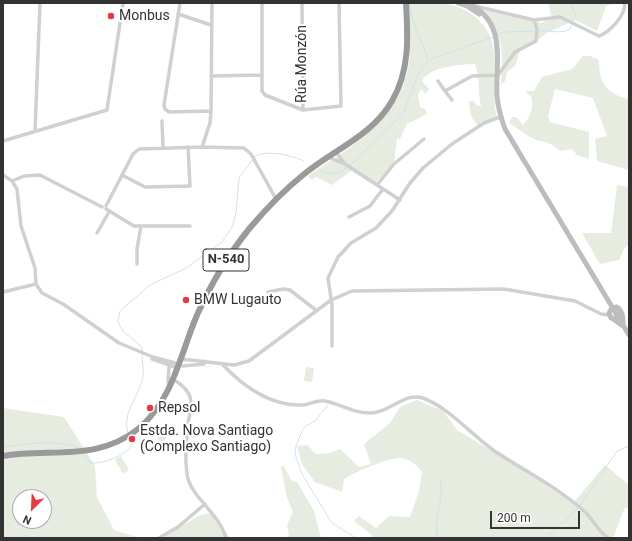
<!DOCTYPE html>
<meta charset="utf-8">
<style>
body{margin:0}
#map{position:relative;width:632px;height:541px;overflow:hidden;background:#fff;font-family:Roboto,sans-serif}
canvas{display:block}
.frame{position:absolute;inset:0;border:4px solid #333;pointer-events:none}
.north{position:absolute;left:12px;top:489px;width:40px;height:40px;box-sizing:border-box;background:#fff;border:1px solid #adadad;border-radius:50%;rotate:204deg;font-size:11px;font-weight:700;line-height:16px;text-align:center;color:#333}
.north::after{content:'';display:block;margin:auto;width:14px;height:18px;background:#e63946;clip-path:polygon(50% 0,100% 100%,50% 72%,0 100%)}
.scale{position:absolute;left:490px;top:511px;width:90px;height:18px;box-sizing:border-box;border:2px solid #333;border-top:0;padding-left:5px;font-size:12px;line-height:14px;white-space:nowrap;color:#333;-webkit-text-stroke:3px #fff;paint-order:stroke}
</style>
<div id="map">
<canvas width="632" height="541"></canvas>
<div class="frame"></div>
<div class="north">N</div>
<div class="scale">200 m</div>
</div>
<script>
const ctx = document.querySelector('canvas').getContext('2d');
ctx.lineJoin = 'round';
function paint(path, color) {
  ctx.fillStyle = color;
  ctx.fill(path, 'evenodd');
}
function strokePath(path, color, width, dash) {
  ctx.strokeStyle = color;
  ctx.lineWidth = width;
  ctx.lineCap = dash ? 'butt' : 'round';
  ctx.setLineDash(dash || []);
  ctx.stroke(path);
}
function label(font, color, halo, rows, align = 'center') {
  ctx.font = font + ' Roboto,sans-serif';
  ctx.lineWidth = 4;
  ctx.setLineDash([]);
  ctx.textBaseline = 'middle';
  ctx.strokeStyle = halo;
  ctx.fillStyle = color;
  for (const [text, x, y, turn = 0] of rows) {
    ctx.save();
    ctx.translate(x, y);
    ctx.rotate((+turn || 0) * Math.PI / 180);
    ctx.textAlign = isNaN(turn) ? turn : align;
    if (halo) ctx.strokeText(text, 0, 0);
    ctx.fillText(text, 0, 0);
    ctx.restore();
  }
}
paint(new Path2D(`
 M409,3C420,3 432,2 442,3C470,7 493,26 494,54C496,76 492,97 497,118L479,128L471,116L469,101H474L477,106H481C478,92 480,78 475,64C462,64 428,67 422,81L429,89L426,94L421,89L418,95L420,107L425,109L427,114L407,124L400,139L397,138L394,164L374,184L351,171L332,185L316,177L312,180L308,176C355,144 404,119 410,55C411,38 409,20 409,3Z
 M548,3L612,4L606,6L597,31L575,20L547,33L530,46L520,51L515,66L507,72L505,81L501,85C501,69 505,49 497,35C493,27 486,19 480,12L488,11L541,23L552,18Z
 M583,56H590L599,60C599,83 606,94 629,99V170L597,161L595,139L607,136L593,98L555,89L548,116L550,122L589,132V159L577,155L572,149L560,151C549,142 551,144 537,140C528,137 517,128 509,123L512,117H516L523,125C531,116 534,108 531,96L526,93L527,91H534L542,77L572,69Z
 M617,185L629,187V244L624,249L619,260L600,264L582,233H611Z
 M306,367L314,368L312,382L304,381Z
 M417,400L443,411L457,430L575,501L605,465L629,485V509L625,507L613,538H371L372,535L354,521L359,516L376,528L389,516L410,517L419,491L422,472C418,466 408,457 399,458C382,460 359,470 344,479L342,492L315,482L302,464L297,446L307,445L316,454L330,453L340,449L359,467L371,464L364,444L390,423L400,407Z
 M3,408L64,417L95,466L97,497L114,530L140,538H3ZM20,497H44V521H20Z
 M168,426L172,431L162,443L157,438Z
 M121,456L129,470L123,474L115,460Z
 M283,465L292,481L297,482L314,511L321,538H287L289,534L287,525L293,512L287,497L281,467Z
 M211,513L230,538H162L200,515Z`), '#e6ecdf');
strokePath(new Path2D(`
 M410,3C412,27 422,39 428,60
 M540,31C550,30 560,34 569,30L576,16L570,3
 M497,35L504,32L535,31
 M254,157C269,149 289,155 304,161
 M350,165L403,114L417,77L428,60L493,37
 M321,170L327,173H341L347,167
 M142,351V347L123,331L118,322L120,311L150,285L186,268L222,242L232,227L236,214L239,178L252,160
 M328,405L315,421L306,426L302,431L296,446L295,454L302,474L332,523L356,538
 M128,433C121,413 140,396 143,376C144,370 142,361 142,354
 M3,448C18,443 68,439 80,449
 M83,454L91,463C102,464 127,456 132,444L130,438
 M580,506L617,451L629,446
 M436,538L437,534C434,512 445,499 440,479
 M546,538L578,508`), '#cfe2ee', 1);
strokePath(new Path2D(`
 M180,3L164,105L165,109L169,112L211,111
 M262,3V91L265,95L303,110L341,106L339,3
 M302,3L303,110
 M475,6L534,20L560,17L599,36C610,32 625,16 625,3
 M178,14L211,25
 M212,76L262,75
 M438,81L445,91L472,76L498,75L515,52L536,41L537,29L534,20
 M445,91L452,100
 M162,121L163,148
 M35,131L40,3
 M3,141L107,110L123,3
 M202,147L210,123L211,111L212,3
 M336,152L344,163
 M328,157L345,164L400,200
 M3,175L12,181L17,189L21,226L35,268L36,284L42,293L63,304L119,343L153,357L179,364
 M122,175L145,187L190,186L188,147
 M12,181L24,176L40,175L102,207
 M377,185L394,164L424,139
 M106,206L133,154L139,149L202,147L244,148L251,154L276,199
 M106,209L134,226H190
 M349,217L370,206L383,189
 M97,233L109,212
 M137,264V249L141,226
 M3,292L36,284
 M268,292L283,289L290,290L317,311
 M332,346V305L328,278L338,257L351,243L376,228L392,211L410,183L423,168L452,144L484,123L500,117
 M153,357L152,359L175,367
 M181,359L234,365L249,361L331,300L352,291L504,289L575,301L601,314L609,315
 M223,365C243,386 270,406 302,405C309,405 318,399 325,401C341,404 355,414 372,413C390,412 405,392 423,398C451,409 471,435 496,452C525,471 557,487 584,511C593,519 598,531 608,538
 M169,366L168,382L170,386
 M183,366L204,364V361
 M174,380C180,383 188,390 190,397C193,405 189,416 188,424C186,439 185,459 187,474C190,497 219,512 226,538
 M159,538L178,527L205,504`), '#d0d0d0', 3.5);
strokePath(new Path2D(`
 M458,3L467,6L479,14
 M468,3C508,23 495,61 497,96C498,107 501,118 505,129L629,335
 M613,319L623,326C623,319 623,311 617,307L612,308L609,313L611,318L619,319L622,314`), '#bdbdbd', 5);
strokePath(new Path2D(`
 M3,456C50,448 97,462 138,429C173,400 180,355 197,315C211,284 228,255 249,229C265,210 283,191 303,175C333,150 372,136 392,101C410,70 408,37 406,3`), '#9a9a9a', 6);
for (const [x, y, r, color] of [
 [111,16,4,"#e63946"],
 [186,300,4,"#e63946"],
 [150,408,4,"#e63946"],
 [132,439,4,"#e63946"]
]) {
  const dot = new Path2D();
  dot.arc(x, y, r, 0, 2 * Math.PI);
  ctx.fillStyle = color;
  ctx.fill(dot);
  strokePath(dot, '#fff', 1.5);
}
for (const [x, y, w] of [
 [226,260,46]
]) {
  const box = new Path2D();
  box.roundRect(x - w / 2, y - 11, w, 22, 3);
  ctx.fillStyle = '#fff';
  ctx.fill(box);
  strokePath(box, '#333', 1);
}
label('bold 13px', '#333', null, [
 ["N-540",226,260]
]);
label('14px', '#333', '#fff', [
 ["Monbus",119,16],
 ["BMW Lugauto",194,300],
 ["Repsol",158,408],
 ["Estda. Nova Santiago",140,431],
 ["(Complexo Santiago)",140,447]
], 'left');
label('14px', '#333', '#fff', [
 ["Rúa Monzón",302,64,-90]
]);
</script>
